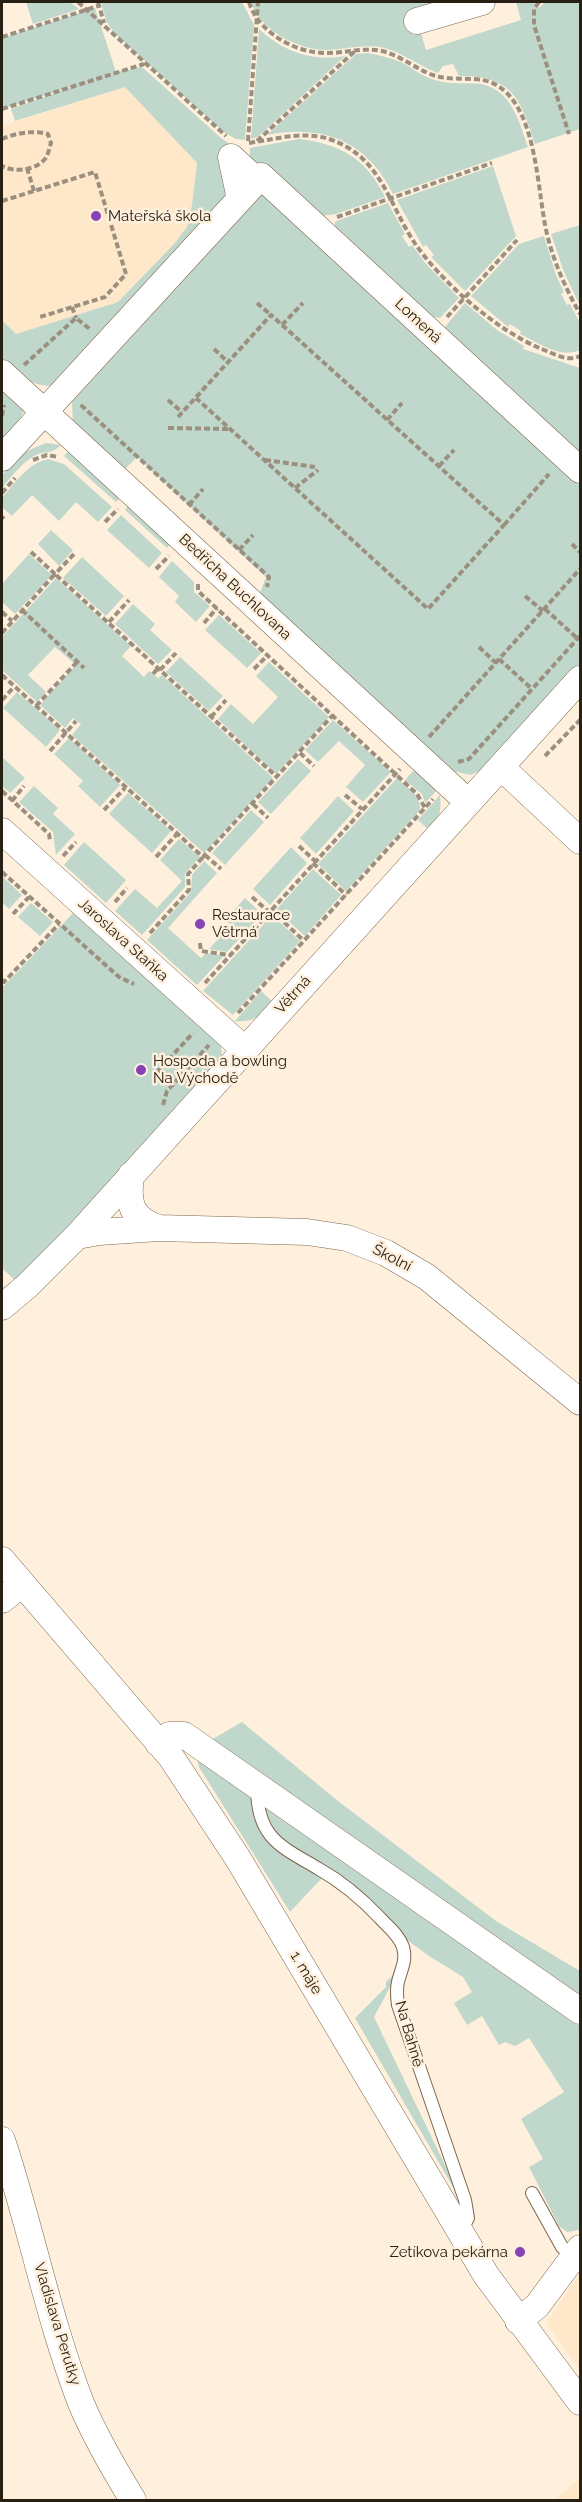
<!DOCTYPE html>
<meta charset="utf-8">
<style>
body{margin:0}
#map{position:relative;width:582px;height:2502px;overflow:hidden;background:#fff0dd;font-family:Raleway,sans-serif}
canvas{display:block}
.frame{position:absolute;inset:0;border:3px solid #292014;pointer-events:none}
</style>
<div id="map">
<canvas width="582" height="2502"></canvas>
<div class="frame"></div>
</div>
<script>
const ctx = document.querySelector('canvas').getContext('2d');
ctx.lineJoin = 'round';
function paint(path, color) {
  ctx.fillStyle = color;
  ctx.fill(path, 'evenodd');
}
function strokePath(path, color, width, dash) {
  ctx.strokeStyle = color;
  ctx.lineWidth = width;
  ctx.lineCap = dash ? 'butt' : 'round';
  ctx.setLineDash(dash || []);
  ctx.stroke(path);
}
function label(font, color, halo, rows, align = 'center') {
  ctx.font = font + ' Raleway,sans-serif';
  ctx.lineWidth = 5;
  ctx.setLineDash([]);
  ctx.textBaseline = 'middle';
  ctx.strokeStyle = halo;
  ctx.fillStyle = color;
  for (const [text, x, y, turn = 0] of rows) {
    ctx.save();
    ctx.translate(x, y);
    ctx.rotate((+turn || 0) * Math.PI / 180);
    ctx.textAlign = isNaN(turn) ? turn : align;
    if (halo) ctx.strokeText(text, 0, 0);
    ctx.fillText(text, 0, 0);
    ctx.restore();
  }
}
paint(new Path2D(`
 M125,87L197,163L192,205L187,227L174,244L118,302L16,334L2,320V126Z
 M580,2273V2370L546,2323Z
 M580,2478V2500H555Z`), '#ffe7c9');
paint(new Path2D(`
 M26,2H70L79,9L33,24Z
 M101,2H242L254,25L245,140L236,139L225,133L115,34L106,21Z
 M251,2H454L417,20L426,50L521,20L516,2H533L539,8L545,2H580V129L535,144C520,98 513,76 459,76L453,64L443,66L438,73C421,67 406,55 388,49C368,43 349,49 329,50C299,51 261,31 251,2Z
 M95,8L116,72L142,67L221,138L230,144L229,182L226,199L60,385C34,389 21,377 2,360V320L16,334L118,302L174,244L187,227L192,205L197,163L125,87L15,121L11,109L80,84L2,109V38Z
 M259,29C283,52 313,62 345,56L258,137L251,139Z
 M367,53C380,55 391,58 403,63C413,69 424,77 435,80C451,85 466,82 481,84C512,90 519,122 528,147L393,194C367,141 323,124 267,135L356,54Z
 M299,139C340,144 366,158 385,197L336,214L322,216L250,160V148Z
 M493,166L516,236L465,291L431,257L434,255L426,245L423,247L397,200Z
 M263,193L580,476V664L489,766L471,775L452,771L259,595L266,577L137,457L124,470L73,423L72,402Z
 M388,203L405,234L402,236L409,247L412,245L426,264L459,298L440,318L433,317L335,226V222L339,220Z
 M580,225V306L564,272L551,234Z
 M544,236L556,275L564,292L561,294L567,305L570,304L580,323V350C561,359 538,343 520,334L521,331L510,324L508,327L471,296L519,244Z
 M465,303L497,330L524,346L523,349L580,368V459L444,328Z
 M2,373L30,399L20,419L2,439Z
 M46,443L61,445C51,455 46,450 34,456C22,463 11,477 2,488V475L24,452Z
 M70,449L122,496L116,502L64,456Z
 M48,459L64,464L112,507L98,522L76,502L59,521L32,495L12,516L2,507V498C15,483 28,463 48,459Z
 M130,503L172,542L167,548L125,510Z
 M121,515L162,553L149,568L107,530Z
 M51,530L73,550L59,566L38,544Z
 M29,554L52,575L15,614L2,602V584Z
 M82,557L124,596L106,616L63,578Z
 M172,561L194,582V592L210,606L196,622L175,602L179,596L159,577Z
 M56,578L131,646L122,656L144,677L149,671L158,678L162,675L273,778L204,853L72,735L81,724L73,718L65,728L40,705L76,665L55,647L28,675L46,692L37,702L2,670V637Z
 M133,604L155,624L150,630L172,650L158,664L115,624Z
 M219,615L261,653L247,668L205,630Z
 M180,657L223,696L209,711L166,672Z
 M269,662L329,717L276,774L218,719L231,704L253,724L278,697L256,676Z
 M17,692L60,730L46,747L3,708Z
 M333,720L391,772L363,802L346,787L365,765L339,741L318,762L305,750Z
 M69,738L120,785L100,807L78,786L83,781L54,754Z
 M2,757L25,778L10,793L2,786Z
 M298,759L311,771L271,814L258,802Z
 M417,767L437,790L425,803L422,794L405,780Z
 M397,778C406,787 422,796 420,810L346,891L318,864Z
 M34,786L58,808L53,814L75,834L56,855L53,832L19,802Z
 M128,793L171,831L152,853L109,814Z
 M440,795C442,810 439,820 430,831L418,820Z
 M338,796L354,811L316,854L300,838Z
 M251,810L264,822L225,865L212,853Z
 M179,839L200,857L185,873V887L142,935L115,911L135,889L157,908L182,881L160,860Z
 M84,842L126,880L106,903L64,865Z
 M291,847L307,863L270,905L253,889Z
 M204,861L217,873L168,928L201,958L206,953L224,956L197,985L147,940L191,892L192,875Z
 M313,869L341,895L305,936L276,910Z
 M2,876L22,895L9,909L2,902Z
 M245,898L262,914L227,952L209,949L231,925L225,920Z
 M31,903L53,922L40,936L18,917Z
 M74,912L220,1041L223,1060L23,1288L2,1268V984L4,986Z
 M272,915L300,941L233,1015L203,991Z
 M261,991L274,1003C262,1015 253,1023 235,1021Z
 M242,1722L338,1801L496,1921L580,1971V2005L204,1744Z
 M195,1749L580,2019V2230L567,2232L559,2226L529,2167L543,2159L521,2119L564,2092L529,2038L515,2046L505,2042L499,2045L482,2016L467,2025L454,2003L472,1992L463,1977L429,1956L322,1878L290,1912L199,1767Z
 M395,1973V1984L390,1987L374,2017L455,2186L453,2187L355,2018L386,1987V1982Z`), '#c0d7cb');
const lane = new Path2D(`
 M257,1787C257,1838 280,1846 319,1869C342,1882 362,1899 380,1918C388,1927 399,1935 403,1947C407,1961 401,1969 398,1982C396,1990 397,1997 398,2005L465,2200L468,2218L460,2233
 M532,2193L562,2247L574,2258`);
const street = new Path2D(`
 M417,21L482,2
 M240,199L231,157L256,180
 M2,373L468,802
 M2,458L261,176L580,470
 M501,767L580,841
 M2,831L244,1049
 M131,1175C127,1203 131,1219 159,1228
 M77,1236L99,1232L159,1228L307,1232L347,1238L386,1253L427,1277L580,1402
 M2,1307L27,1286L77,1236L580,679
 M2,1560L171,1757L237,1857L486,2275L580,2402
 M2,1600L22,1584
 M158,1743L169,1735H184L580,2011
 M2,2140C31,2227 48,2318 81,2403C95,2437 114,2469 133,2500
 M518,2321L537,2306L580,2248`);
strokePath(lane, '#7c674b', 14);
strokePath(street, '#7c674b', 27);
strokePath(new Path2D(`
 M78,2L226,136
 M98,2L104,23
 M249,2C258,32 296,54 328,53C346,53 364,47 382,51C403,56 420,73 440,77C459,81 482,75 498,86C538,111 537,193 547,234C554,263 566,289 580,314
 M539,2L534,9V25L569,134
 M2,37L98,6
 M2,109L144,64
 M2,139C15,133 33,130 48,134L51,143C49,149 48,157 43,161C33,171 13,172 2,166
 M248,141L258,2
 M257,141L355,51
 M249,143C284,138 313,127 347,147C383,168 392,209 414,242C441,282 497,331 542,349C554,354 568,362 580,356
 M27,168L34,191
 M2,201L95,172L126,274L105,297L40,317
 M337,217L492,163
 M257,303L271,315
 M72,307L76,318
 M447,317L517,240
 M282,325L303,303
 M214,349L228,362
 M24,365L76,318L91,330
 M168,400L182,412
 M83,405L82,406L269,577L267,587
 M2,416L4,405
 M178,417L271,315L504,525L428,609L196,398
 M387,420L402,403
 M168,428L229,429
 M33,460L47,455L58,457
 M265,460L315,467
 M439,466L454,450
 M295,488L318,470
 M2,493L15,478
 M189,505L203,489
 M2,517L4,519
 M105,522L118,509
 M504,525L549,474
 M572,544L580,552
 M239,550L253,535
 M31,552L55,574L76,552
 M156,569L169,556
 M198,584V591L417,794L425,808
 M525,596L543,611
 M545,609L578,639
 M22,610L84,668
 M2,612L12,621
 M109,622L129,600
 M204,623L217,608
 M2,633L55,574L277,777
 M479,647L496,663
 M499,659L532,689
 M254,669L267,656
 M160,670L176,653
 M153,674L158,668
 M2,675L203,857L333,715
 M2,700L14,687
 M36,706L77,662
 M211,717L226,700
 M429,737L580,569
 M50,751L76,721
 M300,753L314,766
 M545,756L580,720
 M458,762L469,759L580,636
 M2,791L49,834L50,841
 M345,795L362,809
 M12,801L24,786
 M253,804L268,818
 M104,810L125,788
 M299,846L315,861
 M205,855L221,869
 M63,856L76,842
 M156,857L177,834
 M313,863L346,895
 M2,872L119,977L134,984
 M252,897L269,912
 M115,902L127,888
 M271,910L303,940
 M13,914L29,897
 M150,933L189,890L188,874L203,857
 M200,943L201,951L230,955
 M2,980L4,982L59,924
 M205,983L400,769
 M238,1013L433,799
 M174,1084L158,1071L193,1033
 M163,1105L167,1091L209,1045`), '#9b8f7f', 4, [6, 3]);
strokePath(lane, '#fff', 12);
strokePath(street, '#fff', 26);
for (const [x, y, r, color] of [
 [96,216,6,"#8742b6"],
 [200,924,6,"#8742b6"],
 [141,1070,6,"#8742b6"],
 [520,2252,6,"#8742b6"]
]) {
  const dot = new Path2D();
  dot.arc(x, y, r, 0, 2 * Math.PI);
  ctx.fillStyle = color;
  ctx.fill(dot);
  strokePath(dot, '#fff0dd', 2);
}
label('15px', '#292014', '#fff0dd', [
 ["Mateřská škola",108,216],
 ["Restaurace",212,915],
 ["Větrná",212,932],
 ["Hospoda a bowling",153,1061],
 ["Na Východě",153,1078],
 ["Zetíkova pekárna",508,2252,"right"]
], 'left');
label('15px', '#292014', '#fff0dd', [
 ["Lomená",418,321,43],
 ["Bedřicha Buchlovana",235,587,43],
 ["Jaroslava Staňka",123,940,42],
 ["Větrná",293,995,-48],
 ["Školní",392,1258,27],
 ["1. máje",306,1973,59],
 ["Na Bahně",409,2034,74],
 ["Vladislava Perutky",57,2324,73]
]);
</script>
